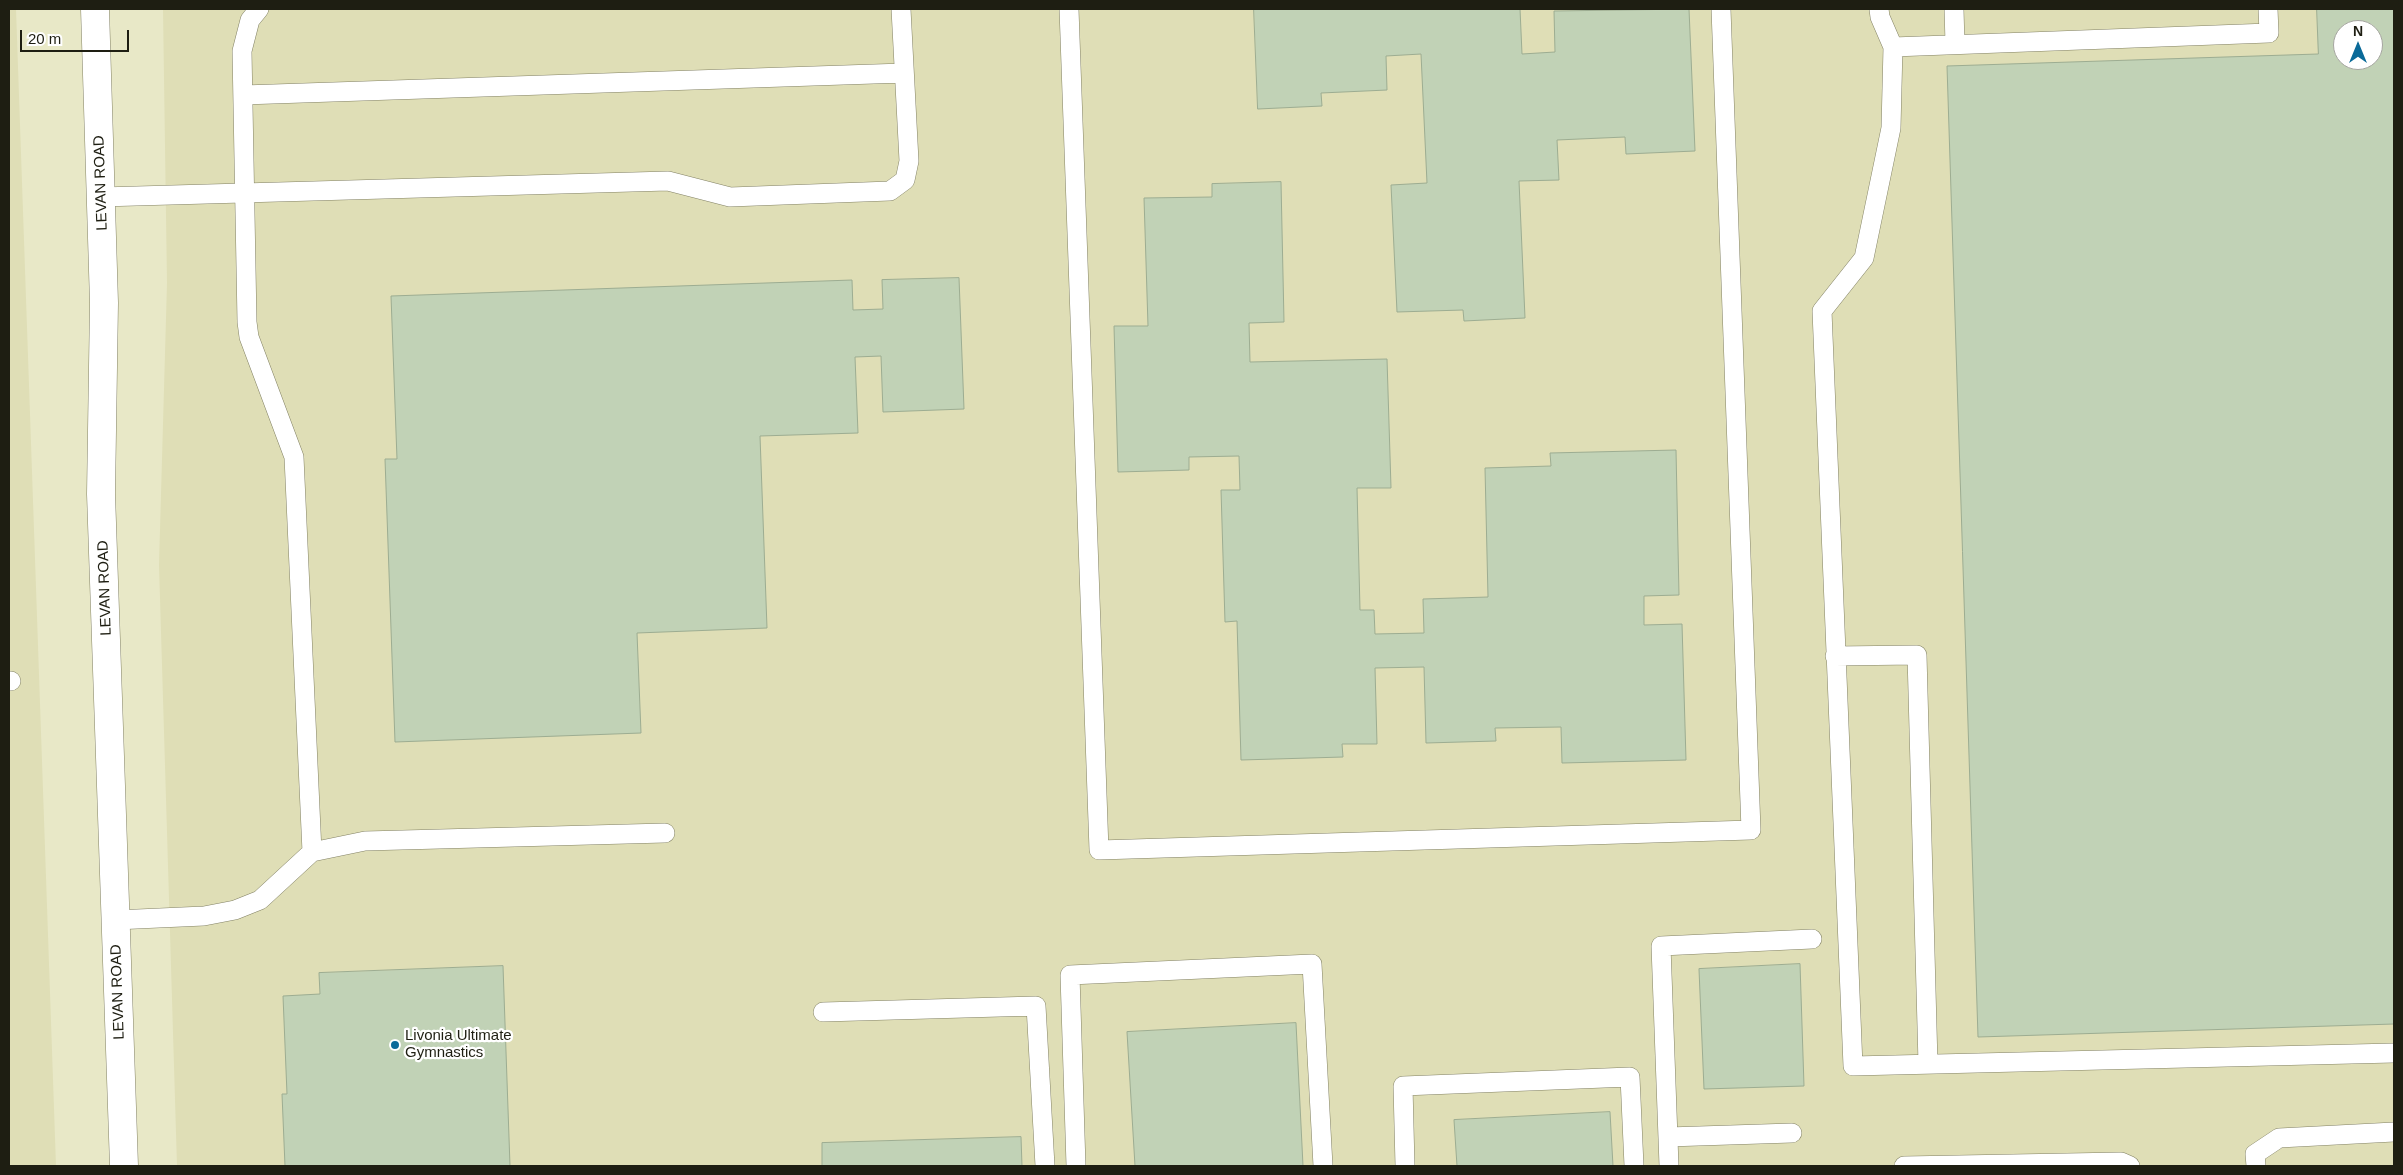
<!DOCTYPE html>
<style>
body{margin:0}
#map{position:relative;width:2403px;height:1175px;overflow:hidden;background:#e8e8c7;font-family:Helvetica,sans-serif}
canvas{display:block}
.frame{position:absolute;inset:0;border:10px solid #1e1e12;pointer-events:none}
.north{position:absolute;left:2333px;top:20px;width:50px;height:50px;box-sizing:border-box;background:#fff;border:1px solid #a5a5a0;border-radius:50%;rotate:0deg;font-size:14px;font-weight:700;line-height:20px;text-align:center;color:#1e1e12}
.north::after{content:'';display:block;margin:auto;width:18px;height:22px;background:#0a6a99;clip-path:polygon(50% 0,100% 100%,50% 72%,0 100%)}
.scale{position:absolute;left:20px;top:30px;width:109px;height:22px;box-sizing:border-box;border:2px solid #1e1e12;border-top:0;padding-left:6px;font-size:15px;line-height:18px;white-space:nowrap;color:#1e1e12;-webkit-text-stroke:4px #fff;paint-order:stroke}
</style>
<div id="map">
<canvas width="2403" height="1175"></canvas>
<div class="frame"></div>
<div class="north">N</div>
<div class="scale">20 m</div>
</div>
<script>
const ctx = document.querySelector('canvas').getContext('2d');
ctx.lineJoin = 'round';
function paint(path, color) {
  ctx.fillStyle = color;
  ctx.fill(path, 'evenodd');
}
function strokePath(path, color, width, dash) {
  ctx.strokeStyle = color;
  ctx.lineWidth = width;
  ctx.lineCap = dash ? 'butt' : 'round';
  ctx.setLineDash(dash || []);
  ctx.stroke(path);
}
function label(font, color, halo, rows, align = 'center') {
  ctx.font = font + ' Helvetica,sans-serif';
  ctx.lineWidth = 4.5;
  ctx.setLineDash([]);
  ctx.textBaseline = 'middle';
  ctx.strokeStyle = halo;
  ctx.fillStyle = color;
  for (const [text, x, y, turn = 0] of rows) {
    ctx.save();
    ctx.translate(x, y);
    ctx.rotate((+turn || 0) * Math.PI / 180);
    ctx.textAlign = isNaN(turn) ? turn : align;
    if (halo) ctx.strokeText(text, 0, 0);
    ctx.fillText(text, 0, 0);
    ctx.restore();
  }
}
paint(new Path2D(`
 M9,9H16L56,1166H9Z
 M163,9H2394V1166H177L159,565L167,283ZM2343,30H2373V60H2343Z`), '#dfdeb6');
const building = new Path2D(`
 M1254,9H1520L1522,54L1555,52L1554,11L1689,9L1695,151L1626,154L1625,137L1557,140L1559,180L1519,181L1525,318L1464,321L1463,310L1397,312L1391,185L1427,183L1421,54L1386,56L1387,90L1321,93L1322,106L1258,109Z
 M2317,9H2394V1024L1978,1037L1947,66L2318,54ZM2343,30H2373V60H2343Z
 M1281,182L1284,322L1249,323L1250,362L1387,359L1391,488H1357L1360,610H1374L1375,634L1424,633L1423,599L1488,597L1485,468L1551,466L1550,453L1676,450L1679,595L1644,596V625L1682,624L1686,760L1562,763L1561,727L1495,728L1496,741L1426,743L1424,667L1375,668L1377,744H1342L1343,757L1241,760L1237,621L1225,622L1221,490H1240L1239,456L1189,457V470L1118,472L1114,326H1148L1144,198L1212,197V184Z
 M959,278L964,409L883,412L881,356L855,357L858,433L760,436L767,628L637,633L641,733L395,742L385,459H397L391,296L852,280L853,310L883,309L882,280Z
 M1800,964L1804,1086L1704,1089L1699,969Z
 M503,966L510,1166H285L282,1094H287L283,996L320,994L319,973Z
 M1296,1023L1303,1166H1135L1127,1032Z
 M1610,1112L1613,1166H1457L1454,1120Z
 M1021,1137L1022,1166H822V1143Z`);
paint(building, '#c1d2b6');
strokePath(building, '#9dad92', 1);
const lane = new Path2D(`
 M259,9L250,20L242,51L247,322L249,337L294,457L312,852
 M1069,9L1099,850L1751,830L1721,9
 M1879,9L1880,17L1893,47L2269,33L2268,9
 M1954,9L1955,44
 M1893,47L1891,128L1864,258L1822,311L1853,1066L2394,1053
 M243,95L904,73
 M101,197L668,181L730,197L890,191L905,180L909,161L901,9
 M1835,656L1917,655L1928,1064
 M9,681H11
 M115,920L204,916L235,910L260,900L312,852L365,841L665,833
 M823,1012L1036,1006L1045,1166
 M1668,1137L1792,1133
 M1076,1166L1070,975L1312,964L1323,1166
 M1405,1166L1403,1086L1630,1077L1634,1166
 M1669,1166L1661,946L1812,939
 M1904,1166L2121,1162L2130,1166
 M2256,1166L2255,1154L2279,1138L2394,1132`);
const secondary = new Path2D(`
 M95,9L104,303L101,494L124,1166`);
strokePath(lane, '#838265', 20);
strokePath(secondary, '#838265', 29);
strokePath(lane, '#fff', 19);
strokePath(secondary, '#fff', 28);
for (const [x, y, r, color] of [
 [395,1045,5,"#0a6a99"]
]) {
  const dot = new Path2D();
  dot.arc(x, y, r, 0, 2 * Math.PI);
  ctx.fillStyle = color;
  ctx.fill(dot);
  strokePath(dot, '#fff', 2);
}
label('15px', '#1e1e12', '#fff', [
 ["LEVAN ROAD",101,183,-92],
 ["LEVAN ROAD",105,588,-92],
 ["LEVAN ROAD",118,992,-92]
]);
label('15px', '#1e1e12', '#fff', [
 ["Livonia Ultimate",405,1036],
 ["Gymnastics",405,1053]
], 'left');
</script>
